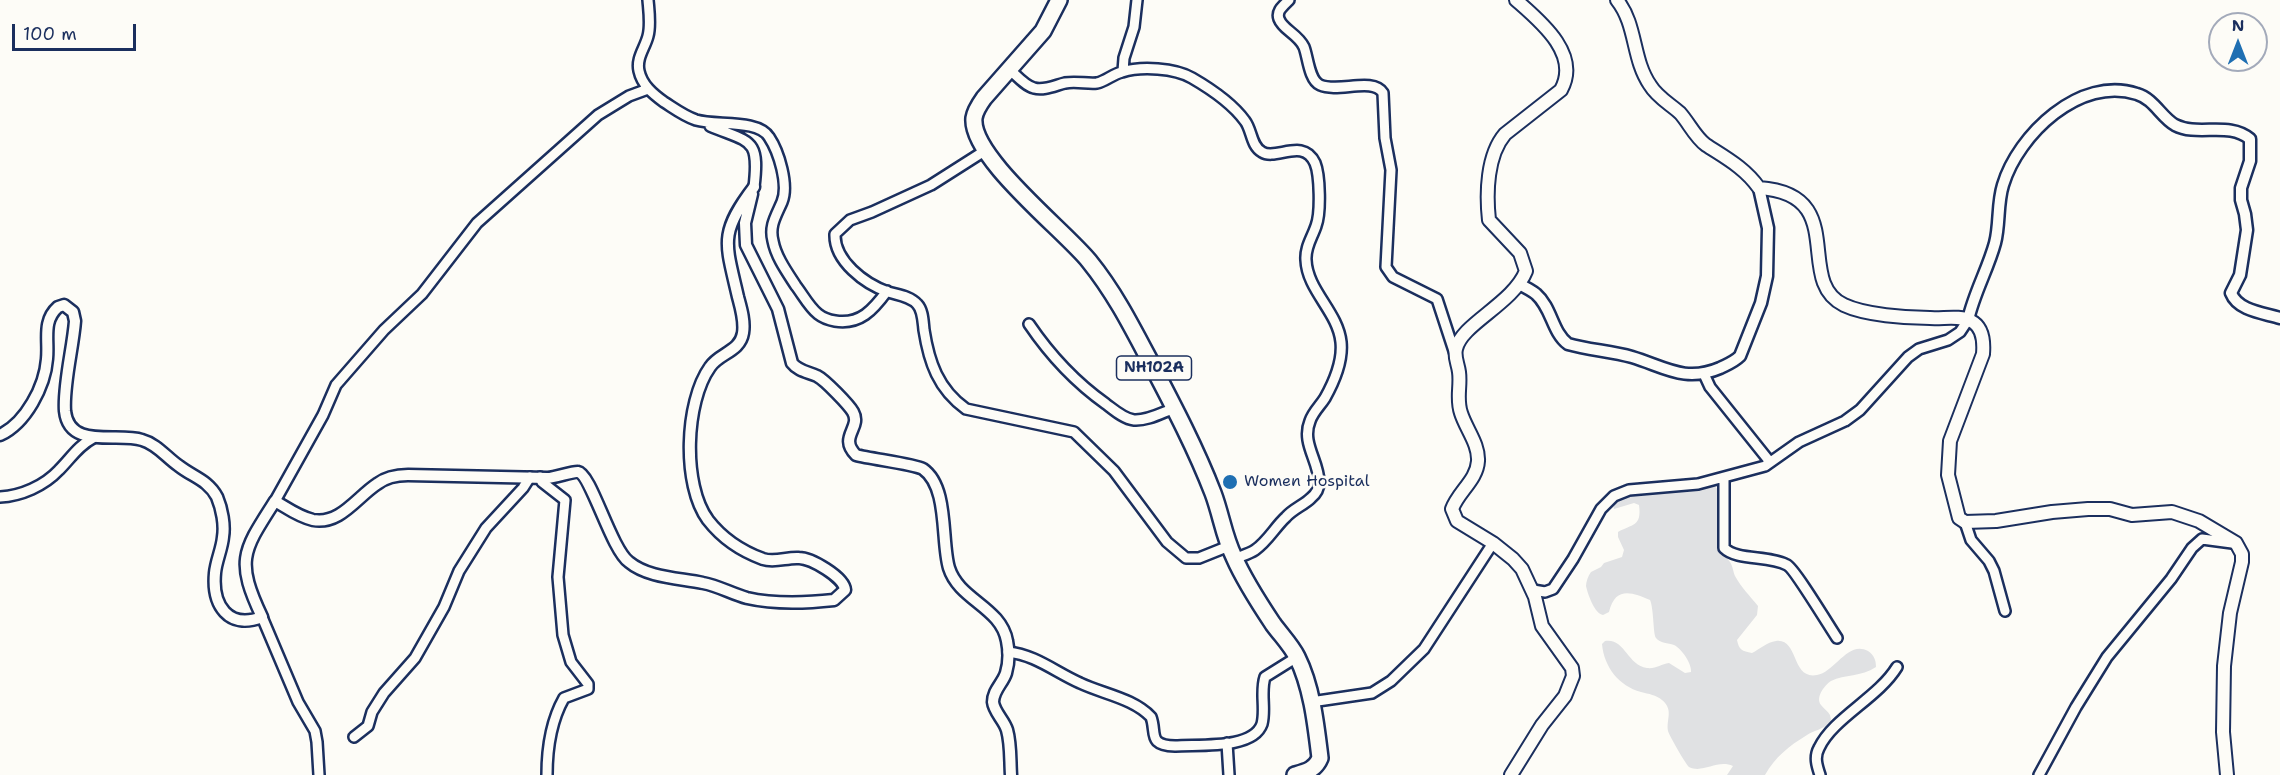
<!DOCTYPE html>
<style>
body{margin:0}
#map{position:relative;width:2280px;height:775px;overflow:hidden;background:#fdfcf7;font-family:"Shantell Sans",sans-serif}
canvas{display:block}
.north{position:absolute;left:2208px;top:12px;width:60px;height:60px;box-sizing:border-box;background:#fdfcf7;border:2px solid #a3aaba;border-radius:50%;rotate:0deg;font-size:16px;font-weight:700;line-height:24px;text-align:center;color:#1b2f5e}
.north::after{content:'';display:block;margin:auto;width:21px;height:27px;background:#1f6fb2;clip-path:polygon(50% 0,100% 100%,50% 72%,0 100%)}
.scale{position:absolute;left:12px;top:24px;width:124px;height:27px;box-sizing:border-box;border:3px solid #1b2f5e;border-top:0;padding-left:8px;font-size:18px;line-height:21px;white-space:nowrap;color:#1b2f5e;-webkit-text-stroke:4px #fdfcf7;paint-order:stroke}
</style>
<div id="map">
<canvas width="2280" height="775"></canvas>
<div class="north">N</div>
<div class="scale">100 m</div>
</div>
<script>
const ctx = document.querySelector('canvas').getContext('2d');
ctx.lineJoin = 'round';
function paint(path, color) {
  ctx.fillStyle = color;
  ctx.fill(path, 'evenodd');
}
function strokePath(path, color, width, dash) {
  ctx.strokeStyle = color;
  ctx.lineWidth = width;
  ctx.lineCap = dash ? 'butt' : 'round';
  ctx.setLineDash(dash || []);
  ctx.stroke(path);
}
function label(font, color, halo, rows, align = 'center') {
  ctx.font = font + ' "Shantell Sans",sans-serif';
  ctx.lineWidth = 5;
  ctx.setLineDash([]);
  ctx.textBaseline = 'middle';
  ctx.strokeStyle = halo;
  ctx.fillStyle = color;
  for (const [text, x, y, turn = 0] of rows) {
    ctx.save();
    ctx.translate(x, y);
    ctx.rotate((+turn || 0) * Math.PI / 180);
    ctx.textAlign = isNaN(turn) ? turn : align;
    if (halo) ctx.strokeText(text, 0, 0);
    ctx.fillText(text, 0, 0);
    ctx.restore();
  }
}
paint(new Path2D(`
 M1715,486C1726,499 1718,526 1720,542C1720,551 1725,555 1730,562C1733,567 1733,571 1735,576C1741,587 1750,596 1758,606L1757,615L1737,640C1739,650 1742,651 1752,653C1760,649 1767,642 1776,641C1799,638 1791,680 1817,675C1835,672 1848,640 1868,651C1874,655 1876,660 1876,667C1861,677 1845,674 1831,681C1825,685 1815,697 1821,705C1823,708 1828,711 1830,715C1831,720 1832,720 1828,724C1823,729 1813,731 1807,735C1789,746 1775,757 1765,775H1727L1733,766C1717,759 1703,774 1689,767C1685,763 1669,735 1668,731C1666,719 1674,710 1662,700C1656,695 1649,694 1641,692C1619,686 1604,667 1602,644L1605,641C1625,638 1627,665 1647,668C1656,669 1661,664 1669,663L1685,673L1691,672C1692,664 1682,649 1674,645C1668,643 1660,643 1656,638C1653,634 1654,609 1650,600C1632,592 1615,586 1609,612L1603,615C1595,614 1588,595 1586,586C1586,582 1588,576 1591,572L1601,567L1604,563L1622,557L1624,550L1618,537V532C1632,524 1642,527 1639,505L1634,503L1614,509L1613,505C1631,489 1660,494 1682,491C1693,490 1704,487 1715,486Z`), '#e0e1e3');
const minor = new Path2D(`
 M648,0C649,12 651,25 648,36C645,48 636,58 639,71C642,85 653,94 664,102C675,109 684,116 696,120C716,126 758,119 769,137C779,152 789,185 782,202C776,216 769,226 773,241C776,257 787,272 796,286C803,295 809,307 818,314C823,318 829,320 835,321C860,325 873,310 887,291
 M1289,0C1283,6 1276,11 1279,19C1283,30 1298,34 1304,47C1308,57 1309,80 1320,85C1338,93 1373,77 1383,93L1385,138L1391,170L1386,267L1393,277L1437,299L1455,354
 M1009,69C1016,75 1025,86 1034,88C1044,91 1056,85 1065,83C1076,81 1087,84 1097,83C1106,81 1113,74 1122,72C1141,66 1175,68 1192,78C1211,89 1232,103 1245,121C1252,130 1251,146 1262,152C1276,161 1303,137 1315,163C1320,175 1321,213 1316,226C1312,238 1305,247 1306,260C1307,290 1338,312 1341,342C1343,361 1334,382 1325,398C1320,406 1313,412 1310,421C1301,443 1319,461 1319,482C1319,489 1316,494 1311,498C1304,505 1293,509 1286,517C1275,527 1268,541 1255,550C1249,554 1241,556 1234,559
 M1123,71L1124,58L1134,27L1137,0
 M710,126C750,143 760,137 754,187
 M986,150L931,185L872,212L850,220L835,234C834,261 865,284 888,292C898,295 910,296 917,304C923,310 923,321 924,330C929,362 938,389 966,409L1074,432L1114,471L1167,542L1186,558H1199L1229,546
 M1029,324C1050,355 1075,382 1106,404C1114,410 1124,419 1134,420C1148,421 1163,412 1175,408
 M1704,374L1710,387L1770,462
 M540,477L542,482L565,500L558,577L563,635L571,662L588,684V689L564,698C551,721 547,748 547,775
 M1724,478V548C1737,561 1769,555 1787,565C1794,568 1829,626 1837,638
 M0,497C21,496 44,486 59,470C71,458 78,446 93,438
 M275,501L323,415L336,385L384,330L422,294L477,223L598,115L629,96L648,89
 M1965,522L1971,540L1989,561L1994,571L2005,611
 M1533,590L1545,592L1553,589L1573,559L1601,509L1614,496L1629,490L1698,484L1765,466L1799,442L1845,421L1860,410L1908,357L1919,349L1948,340L1960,332L1968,320
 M262,617L298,702L315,731L317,742L319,775
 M1008,652C1036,655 1055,672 1080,683C1103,694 1133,698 1151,717C1157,733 1147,745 1175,746C1197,744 1253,750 1262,724C1266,709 1260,692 1265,677L1297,657
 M1311,702L1372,693L1391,681L1424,649L1493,543
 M354,737L368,726L372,712L384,693L415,658L444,607L459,571L486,528L523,488L530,477
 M1227,743L1229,775
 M1820,775C1817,766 1814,757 1819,748C1833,718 1878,698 1897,667
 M2039,775L2076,707L2107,657L2171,579L2192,548L2202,539L2232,543`);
const tertiary = new Path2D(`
 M752,194L745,223L746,245L778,309L792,363C798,371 808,372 817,376C825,380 849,405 853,412C862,428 838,437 856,455C871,459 914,464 923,469C949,487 941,542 949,568C959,600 1001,607 1007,641C1009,651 1009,663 1006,673C1003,683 993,690 993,702C994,712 1004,720 1007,730C1011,744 1010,760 1011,775
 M1519,284C1525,287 1531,290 1536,294C1552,308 1552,332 1568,344C1589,350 1611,351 1632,357C1665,367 1685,383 1720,368C1728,364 1734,362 1740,356L1761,303L1767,276L1768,228L1759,188
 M1968,320C1974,293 1988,269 1995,243C2000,224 1997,204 2003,185C2018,135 2080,75 2137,94C2154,99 2161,117 2175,125C2198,137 2229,121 2250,139V161L2241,188V200L2245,214L2247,230L2240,275L2231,293C2238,311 2264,313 2280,318
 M0,435C26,423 45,386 47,359C49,340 42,321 58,307L64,305L73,312L75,321C73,348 63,385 65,411C69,450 118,432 142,440C157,444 167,458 179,466C193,477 208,480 217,497C222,509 225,525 223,537C222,549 216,561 215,573C212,605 228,630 262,617C235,560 243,551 275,501C287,508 299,517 313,520C340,525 357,497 377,484C386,477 397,475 408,475L547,478C555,478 573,471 578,472C591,474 611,549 629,562C648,578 680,578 703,583C719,586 732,594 747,598C773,604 807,603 834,600L845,590C844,577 811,558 799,558C787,557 775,563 763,559C741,551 722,538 708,520C682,485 685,402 710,367C719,353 740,352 743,333C745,321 741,308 738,297C726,244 718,234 754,187`);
const secondary = new Path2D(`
 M1617,0C1637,25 1632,59 1650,85C1657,97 1670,104 1680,113C1689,123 1695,137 1706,145C1726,158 1745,168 1759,188C1851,194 1793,281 1844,305C1865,315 1906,318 1930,318C1943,319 1960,315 1971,321C1983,327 1984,342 1983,354L1950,441L1948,475L1959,518L1965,522L1996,521L2052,512L2088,509H2110L2132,515L2172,512L2199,521L2236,543L2242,554V562L2230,613L2224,666L2223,732L2227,775
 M1511,775L1542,725L1565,696L1573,676L1572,668L1542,626L1535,597L1522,569L1513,559L1493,543L1457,521L1452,509C1458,492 1477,480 1478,461C1479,444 1466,429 1461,413C1456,399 1461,386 1459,372C1458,364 1454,357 1456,349C1461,324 1513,304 1526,271L1520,253L1489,220C1486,193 1487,155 1505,134L1561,90C1581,54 1540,21 1516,0`);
const trunk = new Path2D(`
 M1059,0L1043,31L984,98C979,105 975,111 974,118C970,157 1065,231 1089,261C1115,293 1133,329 1152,365C1174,407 1196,449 1213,493C1221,514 1224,537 1234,557C1244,580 1259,603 1273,624C1281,635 1291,645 1297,657C1312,687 1316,725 1320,758C1315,770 1306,772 1295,775`);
strokePath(minor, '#1b2f5e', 14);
strokePath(tertiary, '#1b2f5e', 15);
strokePath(secondary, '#1b2f5e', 16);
strokePath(trunk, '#1b2f5e', 20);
strokePath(minor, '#fdfcf7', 9);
strokePath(tertiary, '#fdfcf7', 10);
strokePath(secondary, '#fdfcf7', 12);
strokePath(trunk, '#fdfcf7', 15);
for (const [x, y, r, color] of [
 [1230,482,8,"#1f6fb2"]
]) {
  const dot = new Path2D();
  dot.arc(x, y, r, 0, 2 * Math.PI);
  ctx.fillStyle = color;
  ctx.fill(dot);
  strokePath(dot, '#fdfcf7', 2);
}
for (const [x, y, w] of [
 [1154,368,75]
]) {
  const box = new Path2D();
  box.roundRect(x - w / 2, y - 12, w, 24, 4.5);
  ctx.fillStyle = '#fdfcf7';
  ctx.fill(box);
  strokePath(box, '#1b2f5e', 1.5);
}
label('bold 15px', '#1b2f5e', null, [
 ["NH102A",1154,368]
]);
label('16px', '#1b2f5e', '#fdfcf7', [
 ["Women Hospital",1244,482]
], 'left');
</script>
